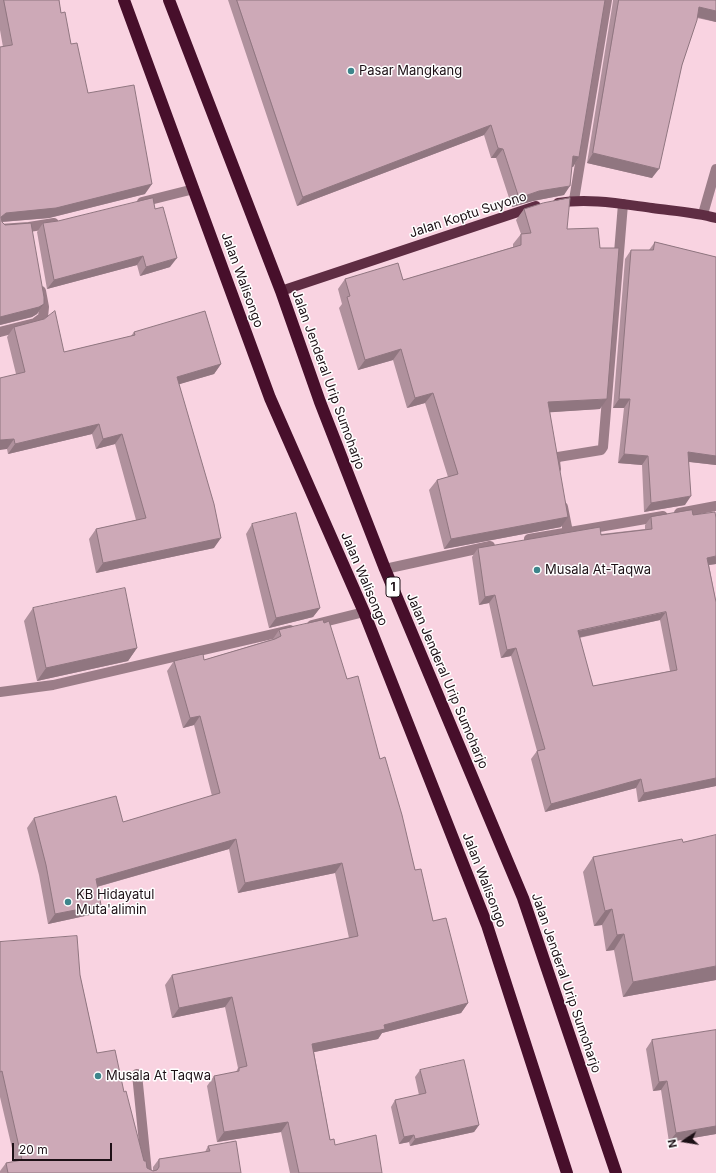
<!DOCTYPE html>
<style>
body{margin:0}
#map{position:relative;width:716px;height:1173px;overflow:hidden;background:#f9d3e1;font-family:Inter,sans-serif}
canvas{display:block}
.north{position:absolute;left:664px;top:1121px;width:40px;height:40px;-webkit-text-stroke:3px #fff;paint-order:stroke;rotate:258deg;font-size:11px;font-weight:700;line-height:16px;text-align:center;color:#1d1016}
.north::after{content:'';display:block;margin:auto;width:14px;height:18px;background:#1d1016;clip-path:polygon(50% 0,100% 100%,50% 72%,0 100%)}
.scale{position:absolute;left:12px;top:1143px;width:100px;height:18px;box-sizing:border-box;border:2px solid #1d1016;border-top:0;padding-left:5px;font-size:12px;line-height:14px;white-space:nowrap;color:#1d1016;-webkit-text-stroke:3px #fff;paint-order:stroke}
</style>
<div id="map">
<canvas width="716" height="1173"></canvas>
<div class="north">N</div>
<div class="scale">20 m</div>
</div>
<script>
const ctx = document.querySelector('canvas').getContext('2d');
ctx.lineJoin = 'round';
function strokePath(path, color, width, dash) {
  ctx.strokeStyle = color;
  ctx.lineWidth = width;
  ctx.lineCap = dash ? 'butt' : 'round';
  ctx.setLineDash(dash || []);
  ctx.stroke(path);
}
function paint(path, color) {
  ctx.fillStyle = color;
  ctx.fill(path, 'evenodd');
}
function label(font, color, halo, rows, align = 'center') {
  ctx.font = font + ' Inter,sans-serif';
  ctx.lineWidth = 3;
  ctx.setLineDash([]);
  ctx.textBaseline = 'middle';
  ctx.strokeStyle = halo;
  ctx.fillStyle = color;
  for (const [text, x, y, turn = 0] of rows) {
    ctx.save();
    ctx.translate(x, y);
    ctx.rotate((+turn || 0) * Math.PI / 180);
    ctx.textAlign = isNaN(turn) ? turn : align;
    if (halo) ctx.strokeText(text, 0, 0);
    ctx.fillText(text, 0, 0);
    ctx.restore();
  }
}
strokePath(new Path2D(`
 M574,200L607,0
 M142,202L194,189
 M703,214L716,169
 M0,229L29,227L54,223
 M0,332L35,323L43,317L44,307L41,291
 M556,469L555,461L558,457L601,450L603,447L623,204
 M563,507L568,532
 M679,513L716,506
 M529,539L663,516
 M385,569L490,546
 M312,625L364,612
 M0,692L53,685L290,630
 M137,1074L147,1173`), '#9b7d88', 10);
strokePath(new Path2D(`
 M558,203C589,198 621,204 652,208C674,211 695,212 716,218
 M281,291L536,206`), '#5f2d43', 10);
strokePath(new Path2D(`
 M124,0L270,398L364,612L487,925L567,1173
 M169,0L281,291L320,402L385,569L523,898L616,1173`), '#470f2b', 12);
paint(new Path2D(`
 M0,0H59L61,13L71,44L88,93L145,194L49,218L2,222L44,304L37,314L32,317L0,325L3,47L0,30Z
 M228,0H605L579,157L573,167L572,166L564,195L533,201L512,207L496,158H491L484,135L297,206Z
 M613,0H716V22L697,18L682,65L652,178L587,163L613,1Z
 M155,209L170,267L140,276L137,265L47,289L37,232L43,223Z
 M524,209L567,229L600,409L550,412L561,527L444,549L429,490L437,480L448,477L425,403L407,408L393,360L358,370L339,308L342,304L338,289L345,279L403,280L513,247V244L521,234L516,220Z
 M655,242L716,257V465L689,462L685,505L644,512L642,465L618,463L624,408H613L625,259L631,250H649Z
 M14,327L64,352L131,336L134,332L221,364L214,374L179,384L214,548L96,573L89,539L96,529L136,520L115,444L96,449L92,434L8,454L7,449L16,374L7,337Z
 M693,515L716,564L709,565L716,602V786L638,802L636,788L545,812L531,759L537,751L511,656L501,658L489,603L479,605L472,557L478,548L645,529V525L651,517ZM660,620L670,671L593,686L579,638Z
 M252,524L320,608L313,617L269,628L246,534Z
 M33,608L137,648L128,661L37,681L24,621Z
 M324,623L380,759L415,870L433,921L468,1003L461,1013L382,1033L378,1039L314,1052L330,1140L335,1145L382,1173H290L281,1132L217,1142L207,1086L214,1076L236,1072L238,1068L225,1007L172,1018L165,985L172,975L349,938L335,873L238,893L229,849L97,887L94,914L48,924L39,875L27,828L34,818L123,822L212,796L194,725L183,728L167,671L174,661L204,660L273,639L279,630Z
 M683,842L716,980L623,997L614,950L606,951L602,925L594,926L583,872L593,857Z
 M0,942L80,975L97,1053L124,1092L144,1161L147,1168L153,1171V1167L159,1159L205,1152L208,1146L241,1173H0V1171L6,1163L15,1161L0,1097Z
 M716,1030V1134L669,1142L661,1090L653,1091L646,1049L652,1040Z
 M420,1070L479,1125L474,1132L410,1146L409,1142L399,1144L391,1107L395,1100L419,1095L415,1077Z`), '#b0919d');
paint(new Path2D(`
 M699,7L716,11V22L693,16Z
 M491,125L484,135L297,206L303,197Z
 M498,148L503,149L496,158H491Z
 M593,153L659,169L652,178L587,163Z
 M573,156L579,157L573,167L566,166Z
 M152,184L145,194L49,218L0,222L1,217L6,213Z
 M570,186L564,195L533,201L512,207L519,198L539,191Z
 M143,256L137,265L47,289L54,280Z
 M177,258L170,267L140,276L146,267Z
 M44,304L37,314L32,317L0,325V317Z
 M401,349L393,360L358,370L365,360Z
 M221,364L214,374L170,387L177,377Z
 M433,393L425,403L407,408L415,398Z
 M607,399L600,409L540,413L548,402Z
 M619,399H630L624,408H613Z
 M99,424L92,434L8,454L15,444Z
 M122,434L115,444L96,449L103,439Z
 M14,439L7,449L0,450V440Z
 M688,452L716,456V465L682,461Z
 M624,454L648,456L642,465L618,463Z
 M691,496L685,505L644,512L651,503Z
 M568,517L561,527L444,549L451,539Z
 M221,538L214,548L96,573L103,563Z
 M716,556V564L701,566L707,558Z
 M495,595L489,603L479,605L485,597Z
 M320,608L313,617L269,628L276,618Z
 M666,612L660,620L572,639L578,631Z
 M137,648L128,661L37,681L46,668Z
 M516,648L511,656L501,658L507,650Z
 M200,716L194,725L183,728L190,718Z
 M716,778V786L638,802L644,793Z
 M641,779L636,788L545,812L551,804Z
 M236,839L229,849L89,889L96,879Z
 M342,863L335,873L238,893L245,883Z
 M101,905L94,914L48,924L55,914Z
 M612,909L602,925L594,926L605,911Z
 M624,934L614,950L606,951L617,935Z
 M716,966V980L623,997L633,982Z
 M232,997L225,1007L172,1018L179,1008Z
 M468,1003L461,1013L382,1033L378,1039L305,1054L312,1044Z
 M667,1081L661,1090L653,1091L659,1082Z
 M288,1122L281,1132L217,1142L224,1132Z
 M479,1125L474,1132L410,1146L415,1139Z
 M716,1126V1134L669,1142L676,1133Z
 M414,1135L409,1142L399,1144L404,1137Z`), '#907680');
const building = new Path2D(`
 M4,0H59L61,13L65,12L71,44L77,43L88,93L134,85L152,184L56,208L6,213L1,217L2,222L5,225L31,223L44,297V304L39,307L0,317V47L12,45Z
 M237,0H605L579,157L573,156L570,186L539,191L519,198L503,149L498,148L491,125L303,197Z
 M619,0H716V11L699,7L697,20L682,65L659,169L593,153Z
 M153,198L155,209L163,207L177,258L146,267L143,256L54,280L43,223L58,221Z
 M570,198L567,229L598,228L600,248H619L607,399L548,402L568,517L451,539L437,480L458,474L433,393L415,398L401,349L365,360L347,297L350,296L345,279L398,263L403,280L521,245V234L531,233L524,209L543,203Z
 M655,242L716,257V456L688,452L691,496L651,503L648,456L624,454L630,399H619L631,250H653Z
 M55,311L64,352L135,335L134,332L205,311L221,364L177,377L214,504L221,538L103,563L96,529L146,518L122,434L103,439L99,424L15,444L14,439L0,440V378L25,372L14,327L44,319Z
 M692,510L693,515L715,512L716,518V556L707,558L716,602V778L644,793L641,779L551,804L537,751L545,749L516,648L507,650L495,595L485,597L478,548L600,527L601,535L652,529L651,517ZM666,612L677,670L593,686L578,631Z
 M296,513L320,608L276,618L252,524Z
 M125,588L137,648L46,668L33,608Z
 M323,620L324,623L329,621L347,679L358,676L380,759L385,757L402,815L415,870L421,869L433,921L446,918L468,1003L384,1025L385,1029L312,1044L330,1140L334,1139L335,1145L376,1135L382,1173H299L288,1122L224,1132L214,1076L239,1071V1068L247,1066L232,997L179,1008L172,975L358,936L342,863L245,883L236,839L96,879L101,905L55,914L46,865L34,818L116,796L123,822L220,793L200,716L190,718L174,661L203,654L204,660L275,639L281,636L279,630Z
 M716,835V966L633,982L624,934L617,935L612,909L605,911L593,857L682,839L683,842Z
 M77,936L80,975L97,1053L115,1050L124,1092L126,1091L144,1161H146L147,1168L153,1171L157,1170L159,1167V1159L210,1151L208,1146L236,1141L241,1173H8L6,1163L22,1160L2,1071L0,1072V942Z
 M716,1030V1126L676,1133L667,1081L659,1082L652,1040Z
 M464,1060L479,1125L415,1139L414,1135L404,1137L395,1100L426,1093L420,1070Z`);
paint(building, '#cda9b7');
strokePath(building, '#907680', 1);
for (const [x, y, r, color] of [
 [351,71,4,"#3d858b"],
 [537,570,4,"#3d858b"],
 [68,902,4,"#3d858b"],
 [98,1076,4,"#3d858b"]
]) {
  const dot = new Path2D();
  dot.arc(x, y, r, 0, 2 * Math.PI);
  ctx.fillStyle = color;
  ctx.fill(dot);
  strokePath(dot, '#fff', 1.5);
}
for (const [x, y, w] of [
 [393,587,14]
]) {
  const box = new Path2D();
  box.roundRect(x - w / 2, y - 10, w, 20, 3);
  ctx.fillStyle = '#fff';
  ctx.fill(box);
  strokePath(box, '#1d1016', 1);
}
label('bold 12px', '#1d1016', null, [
 ["1",393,587]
]);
label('13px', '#1d1016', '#fff', [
 ["Pasar Mangkang",359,71],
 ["Musala At-Taqwa",545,570],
 ["KB Hidayatul",76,895],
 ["Muta'alimin",76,910],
 ["Musala At Taqwa",106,1076]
], 'left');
label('13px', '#1d1016', '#fff', [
 ["Jalan Koptu Suyono",468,215,-18],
 ["Jalan Walisongo",242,280,70],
 ["Jalan Jenderal Urip Sumoharjo",328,380,70],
 ["Jalan Walisongo",364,579,67],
 ["Jalan Jenderal Urip Sumoharjo",447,681,67],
 ["Jalan Walisongo",484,880,69],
 ["Jalan Jenderal Urip Sumoharjo",566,983,71]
]);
</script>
